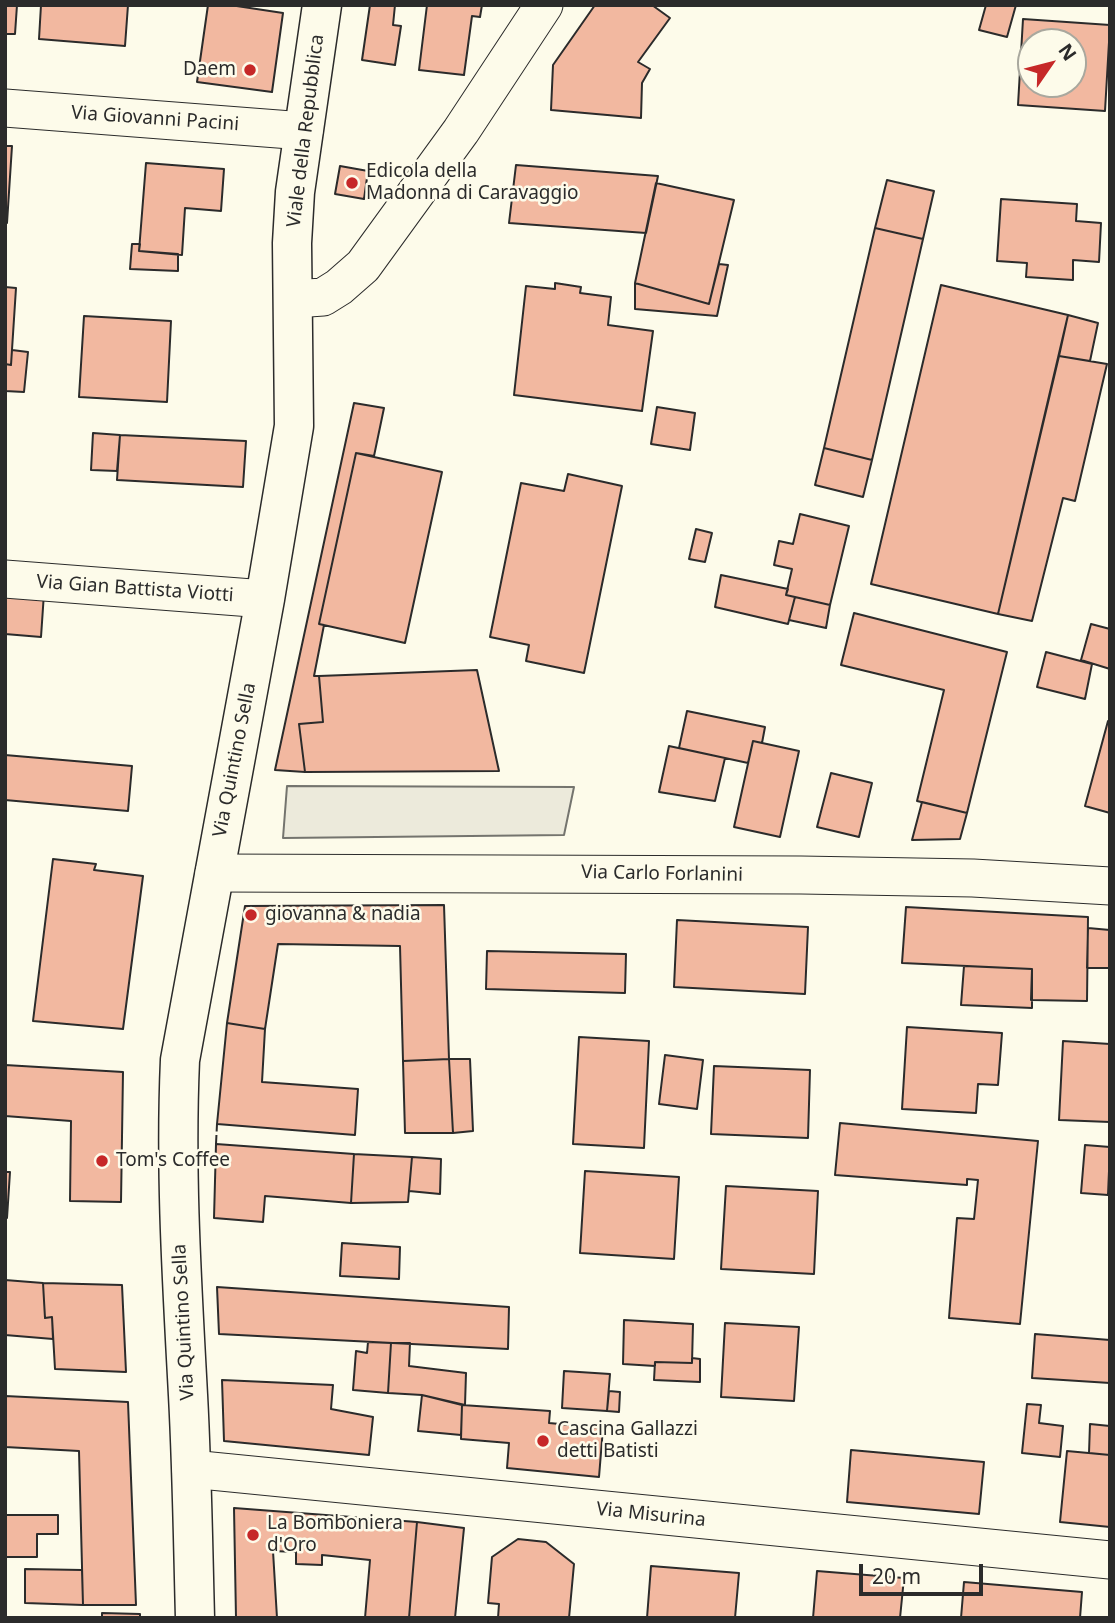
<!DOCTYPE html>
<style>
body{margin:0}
#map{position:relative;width:1115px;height:1623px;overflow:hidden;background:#fdfbea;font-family:"Noto Sans",sans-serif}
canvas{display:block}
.frame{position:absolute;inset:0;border:7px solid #2b2b2b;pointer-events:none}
.north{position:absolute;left:1017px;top:28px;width:70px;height:70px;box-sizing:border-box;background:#fdfbea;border:2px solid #a9a89e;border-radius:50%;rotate:55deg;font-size:19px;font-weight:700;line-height:28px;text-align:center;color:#2b2b2b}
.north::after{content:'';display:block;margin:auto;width:24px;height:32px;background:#c62828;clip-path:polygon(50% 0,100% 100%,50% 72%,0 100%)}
.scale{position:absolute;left:859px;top:1564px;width:124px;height:32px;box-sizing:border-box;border:4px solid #2b2b2b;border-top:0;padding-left:9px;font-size:21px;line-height:24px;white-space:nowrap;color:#2b2b2b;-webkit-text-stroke:5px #fdfbea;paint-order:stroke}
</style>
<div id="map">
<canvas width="1115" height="1623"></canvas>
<div class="frame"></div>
<div class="north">N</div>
<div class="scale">20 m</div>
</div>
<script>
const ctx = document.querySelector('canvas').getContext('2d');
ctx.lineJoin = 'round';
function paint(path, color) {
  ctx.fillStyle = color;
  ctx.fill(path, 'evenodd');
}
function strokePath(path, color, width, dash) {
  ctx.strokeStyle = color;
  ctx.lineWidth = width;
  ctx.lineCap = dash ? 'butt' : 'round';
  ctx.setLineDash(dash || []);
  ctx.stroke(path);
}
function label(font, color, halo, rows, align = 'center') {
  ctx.font = font + ' "Noto Sans",sans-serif';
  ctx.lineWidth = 5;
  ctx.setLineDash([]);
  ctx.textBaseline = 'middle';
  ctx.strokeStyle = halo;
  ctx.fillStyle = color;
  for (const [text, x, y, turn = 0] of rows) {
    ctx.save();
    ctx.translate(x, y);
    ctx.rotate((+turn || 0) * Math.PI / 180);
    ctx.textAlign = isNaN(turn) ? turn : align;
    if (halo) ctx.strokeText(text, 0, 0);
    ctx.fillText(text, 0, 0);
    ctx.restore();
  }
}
const parking = new Path2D(`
 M287,786L574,787L564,835L283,838Z`);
paint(parking, '#eceadb');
strokePath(parking, '#74746e', 2);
const building = new Path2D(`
 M5,5H17L15,34H5Z
 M41,5H128L125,46L39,39Z
 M208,5H230L283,13L272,92L197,82Z
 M370,5H395L393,25L401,26L395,65L362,60Z
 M427,5H482L480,17L472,16L464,75L419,70Z
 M595,5H652L670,18L638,62L650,69L642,83L641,118L551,110L553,65Z
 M986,5H1016L1007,37L979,30Z
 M1023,19L1110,25L1105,111L1018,105ZM1031,42H1073V84H1031Z
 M5,146H12L7,223H5Z
 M146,163L224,169L221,211L185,208L182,255L139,251Z
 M516,165L658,176L646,233L509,223Z
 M340,166L368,171L364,199L335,194Z
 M887,180L934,191L923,239L875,228Z
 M656,183L734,200L709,304L635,283Z
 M1001,199L1077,204L1076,221L1101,223L1099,262L1073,260V280L1026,277L1027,263L997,261Z
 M875,228L923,239L872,460L824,448Z
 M132,244H140L139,251L178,254V271L130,269Z
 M719,264L728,265L717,316L635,309V283L709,304Z
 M555,283L581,287L580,293L611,297L608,325L653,331L642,411L514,395L526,286L555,289Z
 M941,285L1068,315L998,614L871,584Z
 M5,287L16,288L11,365L5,364Z
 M1068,315L1098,323L1090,361L1059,356Z
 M84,316L171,321L167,402L79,397Z
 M12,350L28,352L24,392L5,391V364L11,365Z
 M1059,356L1107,364L1075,501L1063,498L1032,621L998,614Z
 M354,403L384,408L374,456L356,453L319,624L324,625L314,676H319L323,722L299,724L305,772L275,770Z
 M657,407L695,413L690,450L651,444Z
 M93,433L120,435L117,471L91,470Z
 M120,435L246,441L243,487L117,480Z
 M824,448L872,460L863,497L815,485Z
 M356,453L442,472L405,643L319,624Z
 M568,474L622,486L584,673L526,661L529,645L490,637L521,483L564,491Z
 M800,514L849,526L830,605L786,595L792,569L774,565L779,541L793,544Z
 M696,529L712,533L705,562L689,559Z
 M721,575L788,589L786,595L795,597L788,624L715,607Z
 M5,590L44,593L41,637L5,634Z
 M795,597L830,605L826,628L789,620Z
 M854,613L1007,652L967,813L917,801L944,690L841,665Z
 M1091,624L1110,629V669L1081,660Z
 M1046,652L1092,664L1085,699L1037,687Z
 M477,670L499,771L305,772L299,724L323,722L319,676Z
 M687,711L765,727L762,743L753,741L748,763L679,748Z
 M1108,721H1110V813L1085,806Z
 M753,741L799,751L780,837L734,827Z
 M669,746L725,758L715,801L659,792Z
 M5,755L132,766L128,811L5,800Z
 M831,773L872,783L859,837L817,827Z
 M922,802L967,813L960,839L912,840Z
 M53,859L96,864L94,870L143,876L123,1029L33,1021Z
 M444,905L449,1059L403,1061L400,946L278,944L265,1029L227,1023L245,906Z
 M906,907L1088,917L1087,1001L1031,1000L1032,969L902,963Z
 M677,920L808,927L805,994L674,987Z
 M1088,928L1110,930V968H1087Z
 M487,951L626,954L625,993L486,989Z
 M964,966L1032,969V1008L961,1005Z
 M227,1023L265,1029L262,1082L358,1089L355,1135L217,1124Z
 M907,1027L1002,1033L998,1085L978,1084L976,1113L902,1109Z
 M579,1037L649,1041L644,1148L573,1144Z
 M1063,1041L1110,1044V1122L1059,1120Z
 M665,1055L703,1060L697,1109L659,1104Z
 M449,1059L453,1133H405L403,1061Z
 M449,1059H470L473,1131L453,1133Z
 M5,1065L123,1072L121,1202L70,1201L71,1121L5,1116Z
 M714,1066L810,1070L808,1138L711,1134Z
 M840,1123L1038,1141L1020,1324L949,1318L957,1218L974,1219L978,1180L967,1179V1185L835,1175Z
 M216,1144L354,1154L351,1203L265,1196L263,1222L214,1218Z
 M1085,1145L1110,1147L1108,1195L1081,1193Z
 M354,1154L412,1157L408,1202L351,1203Z
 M412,1157L441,1159L440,1194L409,1191Z
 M585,1171L679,1177L674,1259L580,1253Z
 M5,1172H10L7,1218H5Z
 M726,1186L818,1191L814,1274L721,1269Z
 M342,1243L400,1247L399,1279L340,1276Z
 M5,1280L43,1283L45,1318L52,1317L53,1339L5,1335Z
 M43,1283L122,1285L126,1372L55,1369L52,1317L45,1318Z
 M217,1287L509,1307L508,1349L219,1334Z
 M624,1320L693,1324L692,1363L655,1362V1366L623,1364Z
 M725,1323L799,1327L794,1401L721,1397Z
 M1035,1334L1110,1340V1383L1032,1378Z
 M368,1342L391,1343L388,1393L353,1390L356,1351L367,1353Z
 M391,1343H410L409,1366L466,1373L465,1405L422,1395L388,1393Z
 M692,1358L700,1359V1382L654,1380L655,1362L692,1363Z
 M564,1371L610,1374L607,1411L562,1408Z
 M222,1380L333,1385L331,1409L373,1417L369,1455L224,1441Z
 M609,1391L620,1392L619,1412L607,1411Z
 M422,1395L462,1405L461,1435L418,1431Z
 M5,1396L128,1402L136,1605H83L79,1451L5,1447Z
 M1027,1404L1041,1405L1039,1423L1063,1426L1060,1457L1022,1453Z
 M462,1405L550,1411L549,1423L603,1428L599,1477L507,1468L509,1443L461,1439Z
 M1090,1424L1110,1426V1455L1089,1453Z
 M851,1450L984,1462L979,1514L847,1502Z
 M1067,1451L1110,1455V1527L1060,1522Z
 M234,1508L417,1522L409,1618H365L370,1560L322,1555V1565L296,1564V1552L273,1551L277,1618H236Z
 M6,1515H58V1534H37V1557H6Z
 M417,1522L464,1528L455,1618H409Z
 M518,1539L546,1542L574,1564L569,1618H498L499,1604L488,1603L492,1557Z
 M651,1566L739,1573L735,1618H647Z
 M25,1569L82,1570L83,1605L25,1603Z
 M817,1571L904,1578L900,1618H813Z
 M964,1582L1082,1592L1080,1618H961Z
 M102,1613L140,1614V1618H102Z`);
paint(building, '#f2b8a0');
strokePath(building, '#2b2b2b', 2);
const street = new Path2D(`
 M5,108L304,131
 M294,299L323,297L339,287L363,266L461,131L544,5
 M5,579L265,599
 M214,873L801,875L973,878L1110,886
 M191,1469L1110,1560`);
const secondary = new Path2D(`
 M195,1618C193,1543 192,1469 188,1395C182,1283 175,1172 180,1060L265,599L294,426L292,243L295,192L322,5`);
strokePath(street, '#2b2b2b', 39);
strokePath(secondary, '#2b2b2b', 41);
strokePath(street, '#fdfbea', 37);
strokePath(secondary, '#fdfbea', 38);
strokePath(new Path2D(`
 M216,1144L217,1124`), '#2b2b2b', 2, [9, 3.5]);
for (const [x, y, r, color] of [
 [250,70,7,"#c62828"],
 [352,183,7,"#c62828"],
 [251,915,7,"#c62828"],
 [102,1161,7,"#c62828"],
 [543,1441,7,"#c62828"],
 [253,1535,7,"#c62828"]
]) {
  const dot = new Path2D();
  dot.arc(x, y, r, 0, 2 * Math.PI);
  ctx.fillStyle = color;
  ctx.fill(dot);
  strokePath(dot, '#fdfbea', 2.5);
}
label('19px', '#2b2b2b', '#fdfbea', [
 ["Daem",236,70,"right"],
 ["Edicola della",366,172],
 ["Madonna di Caravaggio",366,194],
 ["giovanna & nadia",265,915],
 ["Tom's Coffee",116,1161],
 ["Cascina Gallazzi",557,1430],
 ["detti Batisti",557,1452],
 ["La Bomboniera",267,1524],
 ["d'Oro",267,1546]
], 'left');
label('19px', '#2b2b2b', '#fdfbea', [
 ["Via Giovanni Pacini",155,119,4],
 ["Viale della Repubblica",306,131,-83],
 ["Via Gian Battista Viotti",135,589,4],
 ["Via Quintino Sella",235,760,-79],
 ["Via Carlo Forlanini",662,874,1],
 ["Via Quintino Sella",184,1322,-93],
 ["Via Misurina",651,1515,6]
]);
</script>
